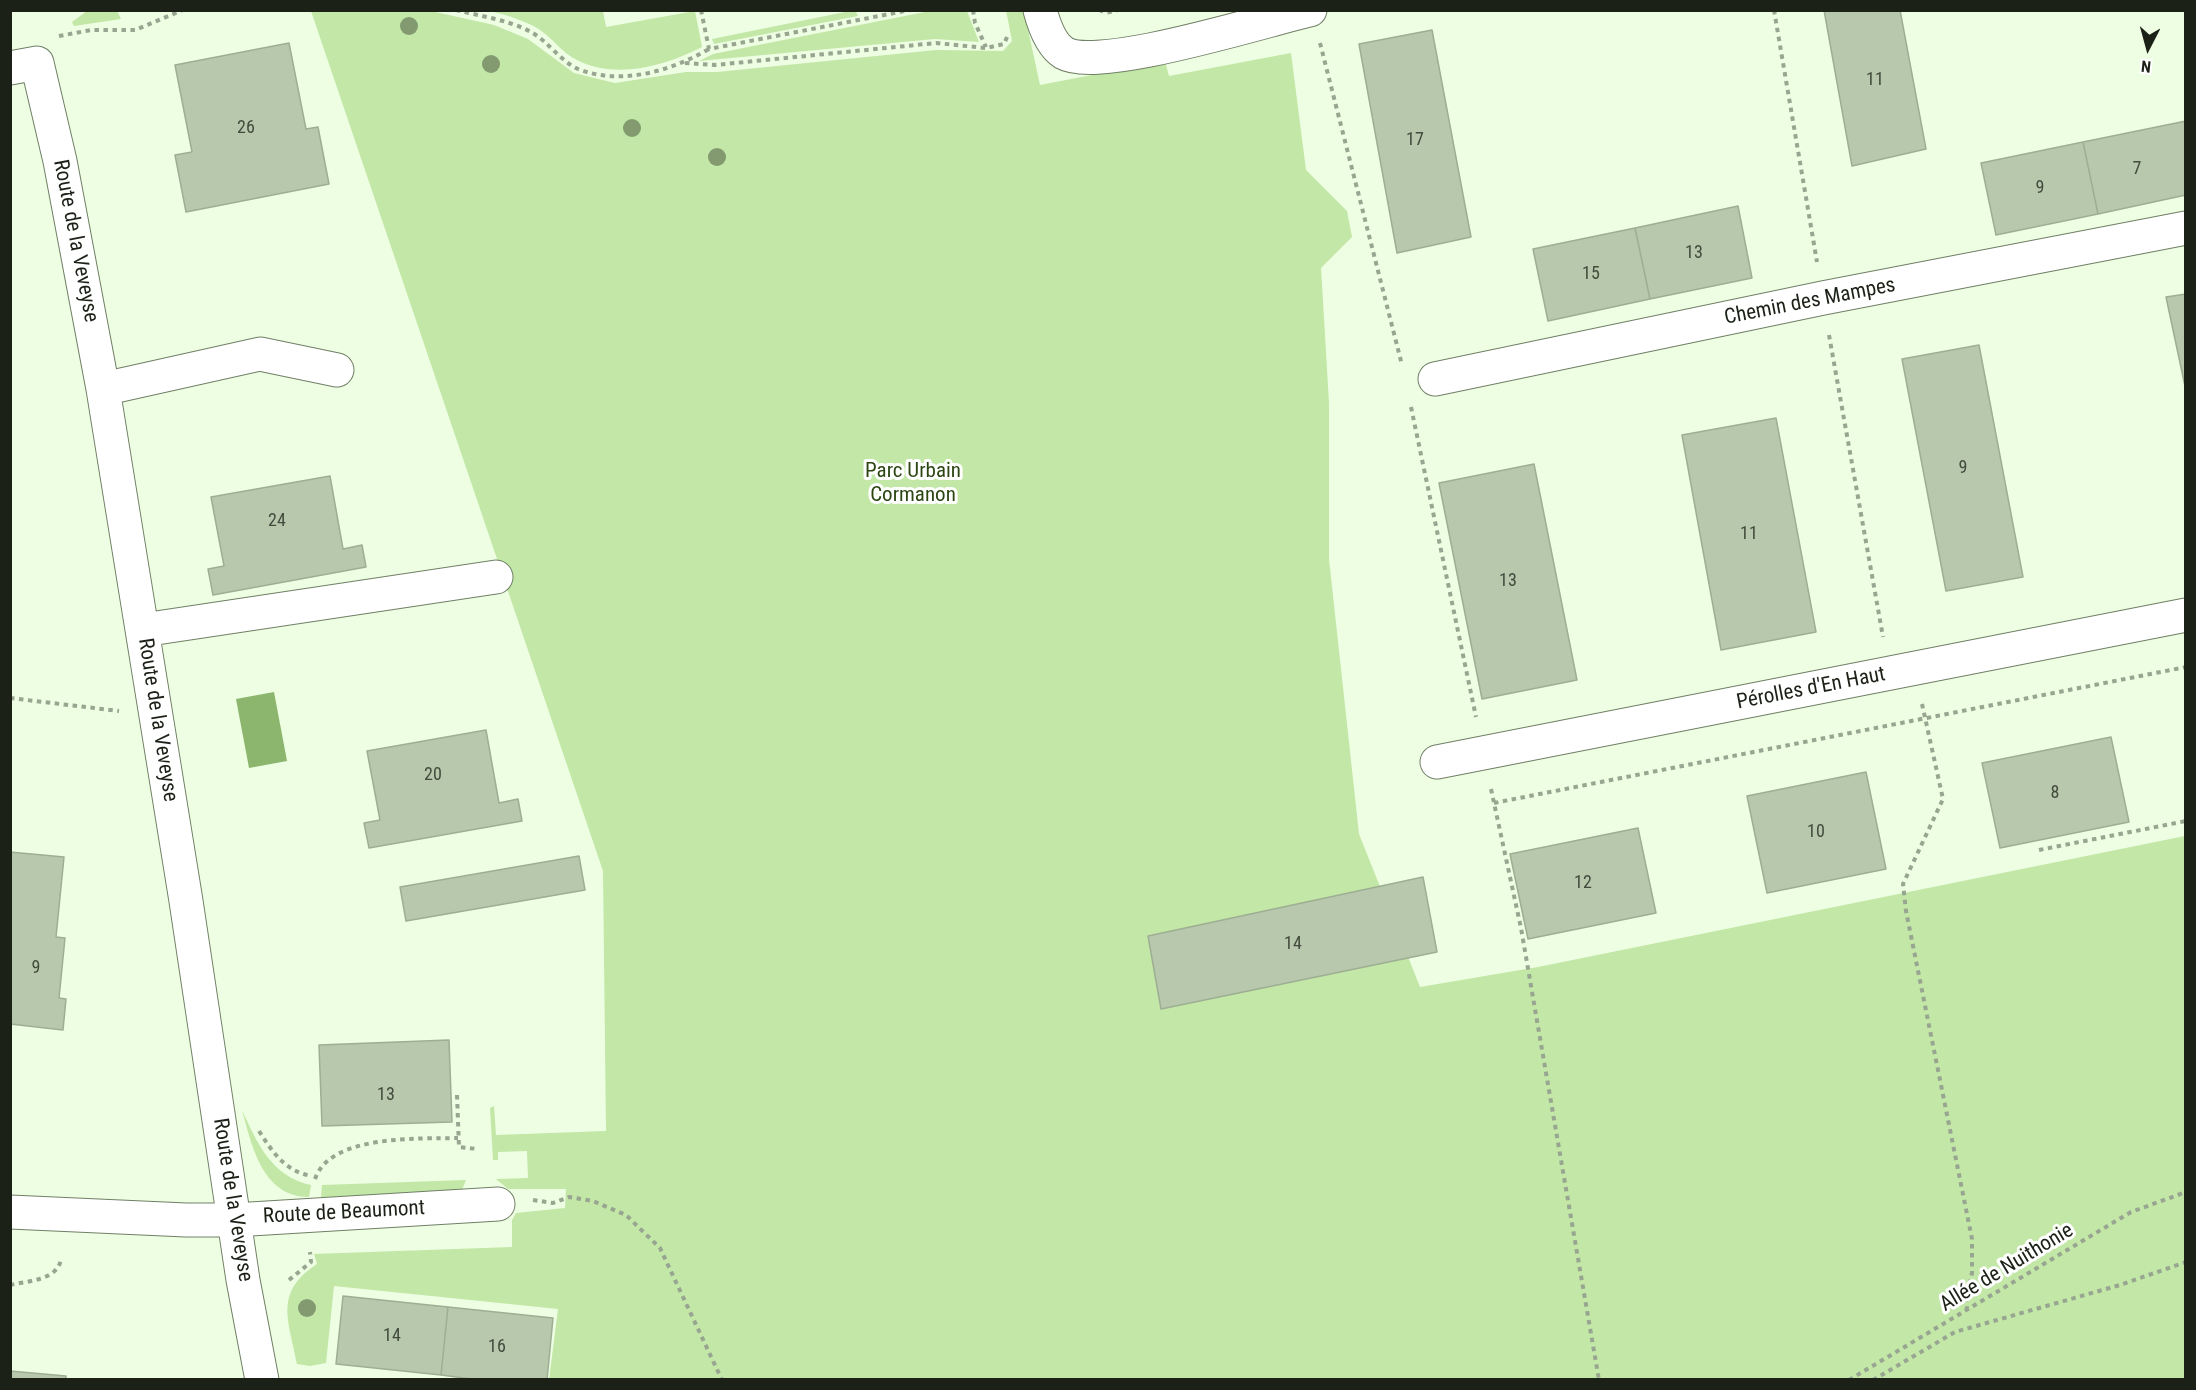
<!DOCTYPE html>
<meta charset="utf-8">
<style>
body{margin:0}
#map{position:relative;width:2196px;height:1390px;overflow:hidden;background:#edfee2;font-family:"Roboto Condensed",sans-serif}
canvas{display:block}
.frame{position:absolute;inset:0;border:12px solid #1b2117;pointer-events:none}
.north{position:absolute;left:2118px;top:18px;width:60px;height:60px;-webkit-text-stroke:4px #fff;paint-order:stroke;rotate:186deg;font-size:16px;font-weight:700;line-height:24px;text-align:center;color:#1b2117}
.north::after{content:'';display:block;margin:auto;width:21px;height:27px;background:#1b2117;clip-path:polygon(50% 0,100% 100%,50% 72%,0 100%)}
</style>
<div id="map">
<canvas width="2196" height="1390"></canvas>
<div class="frame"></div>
<div class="north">N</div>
</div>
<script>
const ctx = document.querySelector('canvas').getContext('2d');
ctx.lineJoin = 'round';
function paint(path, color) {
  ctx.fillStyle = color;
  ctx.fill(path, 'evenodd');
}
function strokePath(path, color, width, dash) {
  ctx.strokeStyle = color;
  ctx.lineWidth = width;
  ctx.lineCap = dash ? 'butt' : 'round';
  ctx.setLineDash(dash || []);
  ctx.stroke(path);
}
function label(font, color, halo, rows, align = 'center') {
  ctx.font = font + ' "Roboto Condensed",sans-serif';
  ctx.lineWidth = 6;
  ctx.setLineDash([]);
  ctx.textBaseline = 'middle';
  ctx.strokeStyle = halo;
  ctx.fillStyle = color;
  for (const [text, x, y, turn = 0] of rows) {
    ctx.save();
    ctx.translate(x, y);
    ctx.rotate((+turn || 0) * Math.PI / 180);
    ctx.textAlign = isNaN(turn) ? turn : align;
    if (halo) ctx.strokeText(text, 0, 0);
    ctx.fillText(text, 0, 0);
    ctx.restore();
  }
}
paint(new Path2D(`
 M855,10L858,16L714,44L712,39Z
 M935,10L967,11L979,42L935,39L699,61L713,54Z
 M1006,10L1024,11L1040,85L1165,61L1169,76L1291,53L1306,170L1347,211L1352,237L1321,268L1329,403V559L1359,834L1420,987L1538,967L2185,836V1379L549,1380L558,1309L334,1286L326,1363L310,1366L297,1364C289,1320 273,1293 317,1264L314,1254L512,1247V1220L516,1213L565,1208L566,1189H508L496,1179L528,1178L527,1151L498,1152V1160H493L490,1108L494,1106L496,1135L606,1131L603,871L311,11H431L494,25L528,39L574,73L615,83L686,72H717L936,50L1003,51L1012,41Z
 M87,11H117L121,19L74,26L72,22Z
 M489,11H603L606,27L695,11L702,47C665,66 616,80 577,60C562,53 551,36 537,28C523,20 504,14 489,11Z
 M242,1110C257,1143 272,1177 311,1185L309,1197C263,1197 252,1147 242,1110Z
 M466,1180L462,1190L452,1195L321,1198L322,1185Z`), '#c2e7a7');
paint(new Path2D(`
 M274,692L287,761L249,768L236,699Z`), '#8cb56d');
const building = new Path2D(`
 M1824,10H1900L1926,149L1852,166Z
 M1432,30L1471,237L1397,253L1359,44Z
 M289,43L306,129L318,127L329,184L186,212L175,155L192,152L175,65Z
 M2186,121V195L2098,214L2083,142Z
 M2083,142L2098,214L1996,235L1981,163Z
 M1738,206L1752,278L1650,299L1635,228Z
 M1635,228L1650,299L1548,321L1533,249Z
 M2186,294V391L2166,297Z
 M1979,345L2023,577L1946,591L1902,359Z
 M1776,418L1816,632L1721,650L1682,435Z
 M1534,464L1577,680L1482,699L1439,483Z
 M330,476L343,549L362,545L366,567L213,595L208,569L224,566L211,497Z
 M486,730L499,803L518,799L522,821L369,848L364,823L380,820L367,751Z
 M2111,737L2129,822L2000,848L1982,763Z
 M1866,772L1886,869L1767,893L1747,796Z
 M1638,828L1656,913L1528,939L1510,854Z
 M10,852L64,857L56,937L65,938L59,998L66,999L63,1030L10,1024Z
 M579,856L585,890L406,921L400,887Z
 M1423,877L1437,952L1161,1009L1148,936Z
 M449,1040L452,1122L322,1126L319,1045Z
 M343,1296L448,1307L441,1375L336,1364Z
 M448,1307L553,1318L547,1380H479L441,1375Z
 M10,1371L66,1376V1380H10Z`);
paint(building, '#b7c8ad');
strokePath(building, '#9eae93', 1.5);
const minor = new Path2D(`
 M1040,10C1044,25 1051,45 1064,53C1099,73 1265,20 1310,10
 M10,68L37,63L60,161L103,389L186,901L243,1280L262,1380
 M1435,379L1823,298L2186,228
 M103,389L260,354L337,370
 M143,630L496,577
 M1437,762L2186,615
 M10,1212L186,1220H234L498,1204`);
strokePath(minor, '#707f66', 35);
strokePath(new Path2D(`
 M456,10C480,16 509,20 531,32C548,41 560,61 578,69C621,86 671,71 709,49
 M701,10L709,49L910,10
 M973,10L975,23L986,47
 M1099,10L1106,13L1118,10
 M1774,10L1817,262
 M59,36L91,30H135L183,10
 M1320,43L1402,365
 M685,63L715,65L936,43L986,48L1004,44L1007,37
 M1829,335L1883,637
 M1411,407L1476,717
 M10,698L119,711
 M1922,704L1943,799L1903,884L1906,911L1972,1239V1273L1966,1297L1967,1309
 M1491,789L1521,928L1599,1380
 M1494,803L2186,667
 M2039,850L2186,821
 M457,1095L459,1147L478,1149
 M259,1131C273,1153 286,1172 312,1176
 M315,1179C330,1134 420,1139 458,1138
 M533,1200L553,1203L569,1197L593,1201L626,1215L660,1248L722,1380
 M289,1280L311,1262L310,1252
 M10,1285C28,1281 59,1280 61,1258
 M1849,1380L2131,1212L2186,1192
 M1873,1380L1955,1332L2120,1285L2186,1262`), '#98a590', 4, [4.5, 4.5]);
strokePath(minor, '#fff', 33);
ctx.fillStyle = '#839970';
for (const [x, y] of [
 [409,26],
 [491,64],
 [632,128],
 [717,157],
 [307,1308]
]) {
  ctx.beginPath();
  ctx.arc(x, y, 9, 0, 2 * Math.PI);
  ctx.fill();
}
label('18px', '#424b3c', null, [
 ["11",1875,80],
 ["26",246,128],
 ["17",1415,140],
 ["7",2137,169],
 ["9",2040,188],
 ["13",1694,253],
 ["15",1591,274],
 ["9",1963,468],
 ["24",277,521],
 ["11",1749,534],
 ["13",1508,581],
 ["20",433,775],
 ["8",2055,793],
 ["10",1816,832],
 ["12",1583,883],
 ["14",1293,944],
 ["9",36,968],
 ["13",386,1095],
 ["14",392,1336],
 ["16",497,1347]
]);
label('21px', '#1b2117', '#fff', [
 ["Route de la Veveyse",75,241,79],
 ["Chemin des Mampes",1810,302,-11],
 ["Pérolles d'En Haut",1811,689,-11],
 ["Route de la Veveyse",157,720,81],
 ["Route de la Veveyse",232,1200,81],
 ["Route de Beaumont",344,1213,-3],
 ["Allée de Nuithonie",2007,1268,-31]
]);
label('21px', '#2c4613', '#fff', [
 ["Parc Urbain",913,472],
 ["Cormanon",913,496]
]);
</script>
